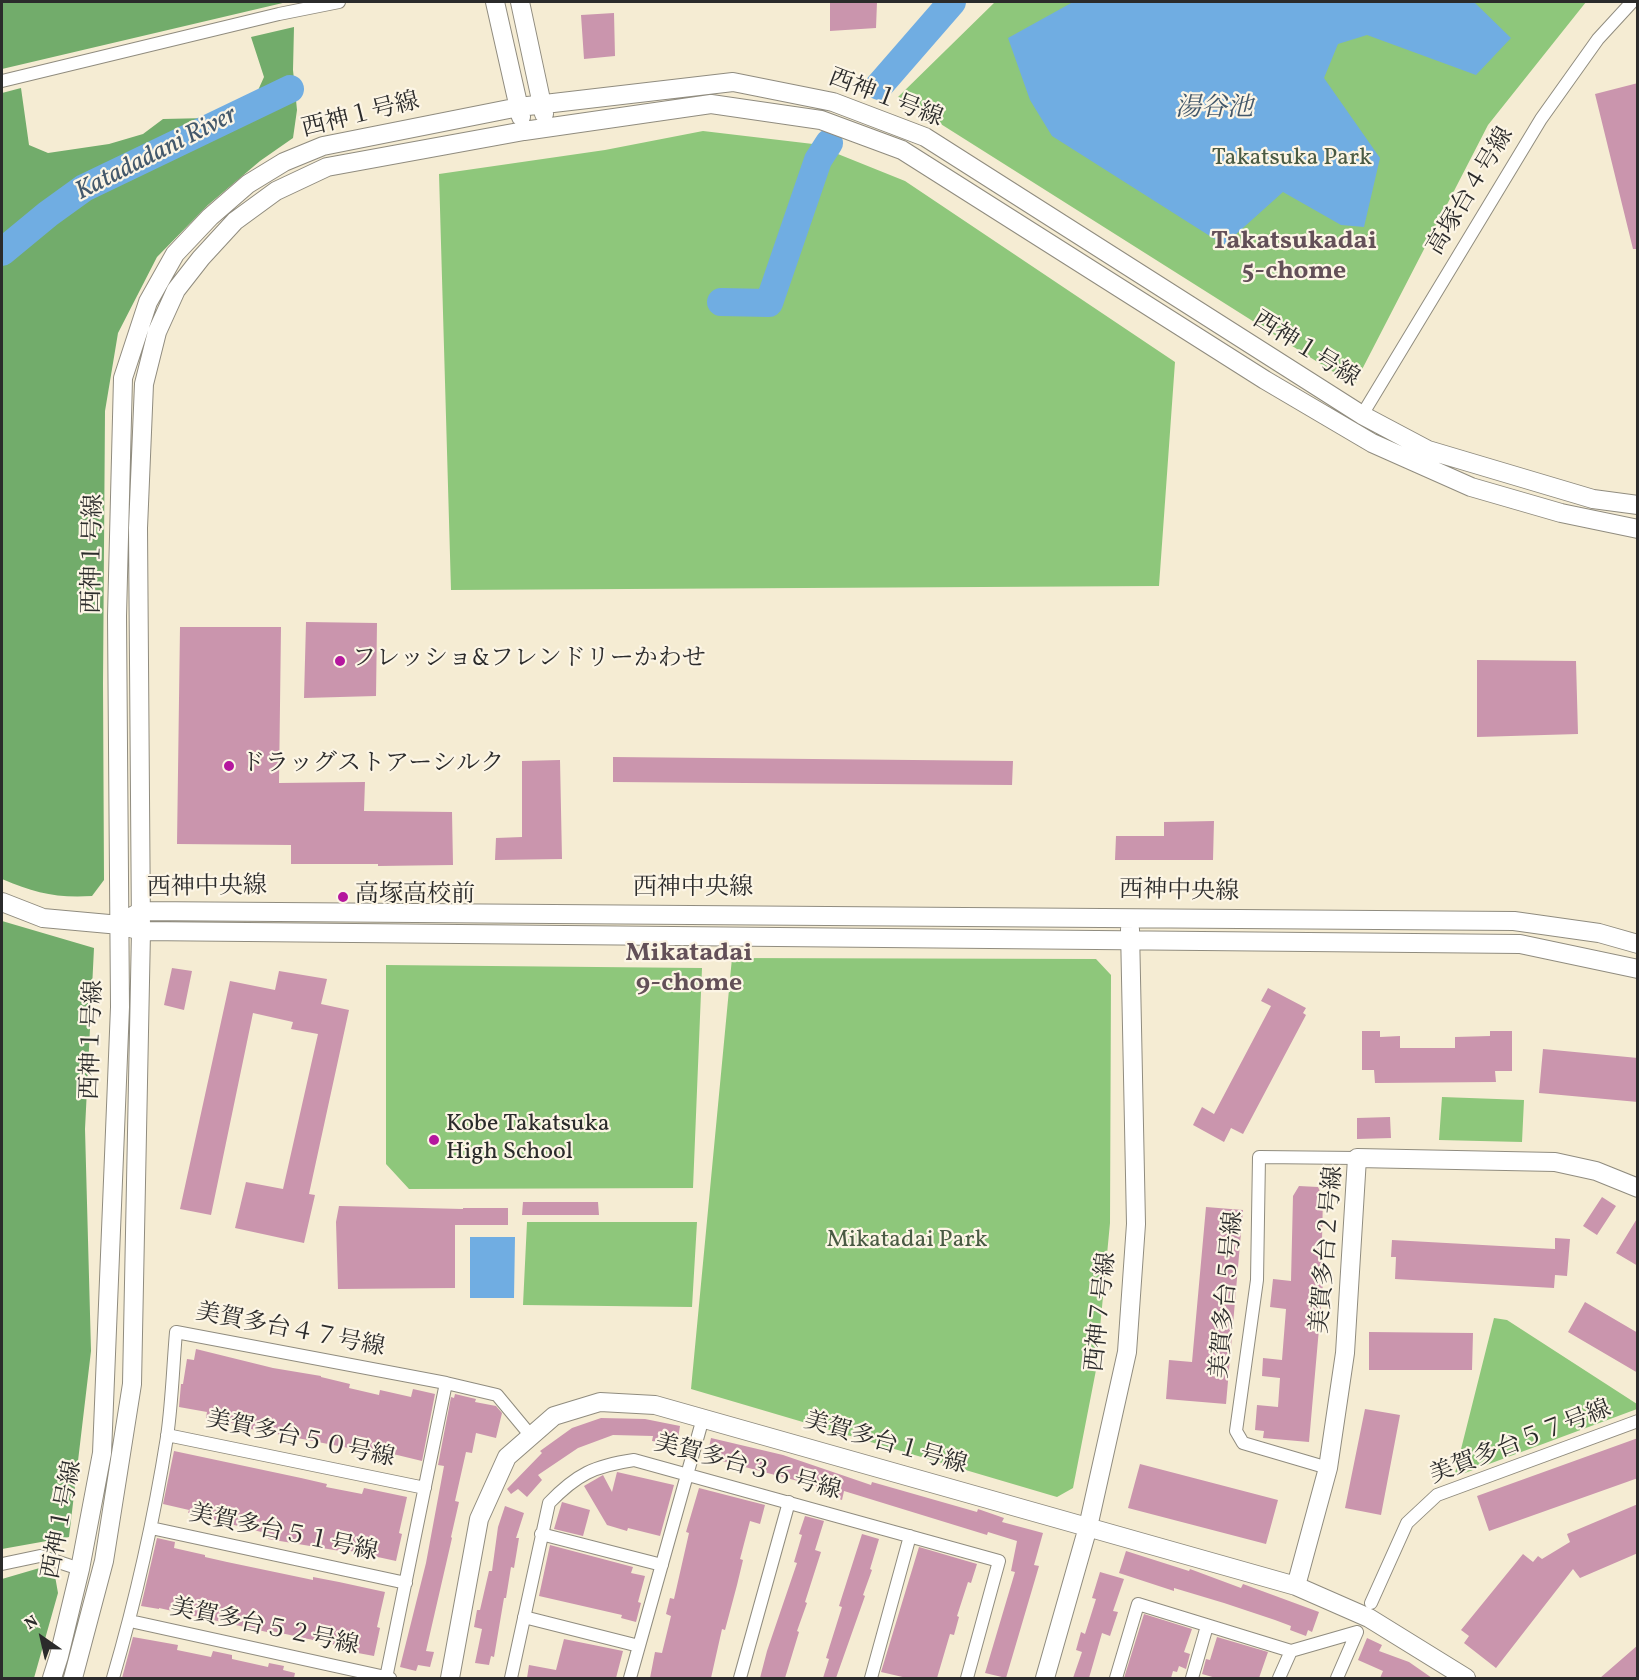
<!DOCTYPE html>
<meta charset="utf-8">
<style>
body{margin:0}
#map{position:relative;width:1639px;height:1680px;overflow:hidden;background:#f5ecd3;font-family:Vollkorn,serif}
canvas{display:block}
.frame{position:absolute;inset:0;border:3px solid #2b2b2b;pointer-events:none}
.north{position:absolute;left:12px;top:1608px;width:60px;height:60px;-webkit-text-stroke:4px #fcf5e5;paint-order:stroke;rotate:326deg;font-size:16px;font-weight:700;line-height:24px;text-align:center;color:#2b2b2b}
.north::after{content:'';display:block;margin:auto;width:21px;height:27px;background:#2b2b2b;clip-path:polygon(50% 0,100% 100%,50% 72%,0 100%)}
</style>
<div id="map">
<canvas width="1639" height="1680"></canvas>
<div class="frame"></div>
<div class="north">N</div>
</div>
<script>
const ctx = document.querySelector('canvas').getContext('2d');
ctx.lineJoin = 'round';
function paint(path, color) {
  ctx.fillStyle = color;
  ctx.fill(path, 'evenodd');
}
function strokePath(path, color, width, dash) {
  ctx.strokeStyle = color;
  ctx.lineWidth = width;
  ctx.lineCap = dash ? 'butt' : 'round';
  ctx.setLineDash(dash || []);
  ctx.stroke(path);
}
function label(font, color, halo, rows, align = 'center') {
  ctx.font = font + ' Vollkorn,"Noto Serif JP",serif';
  ctx.lineWidth = 4.5;
  ctx.setLineDash([]);
  ctx.textBaseline = 'middle';
  ctx.strokeStyle = halo;
  ctx.fillStyle = color;
  for (const [text, x, y, turn = 0] of rows) {
    ctx.save();
    ctx.translate(x, y);
    ctx.rotate((+turn || 0) * Math.PI / 180);
    ctx.textAlign = isNaN(turn) ? turn : align;
    if (halo) ctx.strokeText(text, 0, 0);
    ctx.fillText(text, 0, 0);
    ctx.restore();
  }
}
paint(new Path2D(`
 M995,2H1586L1488,125L1354,385L898,97Z
 M703,131L813,144L905,181L1175,362L1159,586L451,590L439,174L605,150Z
 M732,958L1096,959L1111,975L1110,1223L1096,1370L1073,1488L1057,1497L691,1389Z
 M386,965L702,968L693,1188L409,1189L386,1164Z
 M1442,1097L1524,1100L1522,1142L1439,1140Z
 M527,1222H697L692,1307L523,1305Z
 M1494,1318L1507,1320L1637,1404V1409L1454,1477Z`), '#8ec77b');
paint(new Path2D(`
 M2,2H287L2,69Z
 M294,27L293,70L297,110L293,138L260,161L208,205L157,257L118,333L105,411L103,683L104,880L92,896C55,898 35,893 2,879V93L21,88L29,145L48,153L109,144L143,134L163,119L208,118L255,97L264,77L251,37Z
 M2,921L94,948L85,1129L91,1351L69,1537L2,1549Z
 M43,1567L55,1576L58,1593L34,1678H2V1579Z`), '#72ac6b');
paint(new Path2D(`
 M1073,2H1474L1511,38L1476,75L1367,35L1338,44L1324,78L1380,158L1364,227L1341,225L1283,192L1224,245L1052,136L1030,100L1008,38Z
 M470,1237H515L514,1298H470Z`), '#70ade2');
strokePath(new Path2D(`
 M879,86L952,2
 M2,252L48,214L84,188L290,89
 M721,302L769,303L818,160L829,143`), '#70ade2', 28);
paint(new Path2D(`
 M830,2H877L876,28L830,31Z
 M614,13L615,56L584,59L581,15Z
 M1638,83V249H1633L1595,94Z
 M306,622L377,623L376,696L304,698Z
 M180,627H281L279,783L365,782L364,811L452,812L453,865L378,866V864H291V845L177,844Z
 M1477,660L1576,661L1578,734L1477,737Z
 M613,757L1013,761L1012,785L613,782Z
 M560,760L562,859L495,860L496,838L522,837V761Z
 M1214,821L1213,860H1115L1116,836H1164V822Z
 M172,968L192,971L184,1010L164,1005Z
 M279,971L327,979L321,1004L349,1010L309,1194L315,1195L304,1243L235,1228L246,1182L283,1189L318,1034L291,1029L293,1022L253,1013L211,1215L180,1209L230,981L275,990Z
 M1268,988L1306,1008L1303,1013L1306,1015L1243,1134L1231,1128L1224,1142L1193,1125L1202,1107L1214,1114L1271,1006L1261,1001Z
 M1362,1031H1380V1037L1400,1036V1048H1455V1037L1490,1036V1031H1512V1071H1495L1496,1082L1375,1083L1374,1070H1362Z
 M1543,1049L1638,1058V1102L1539,1093Z
 M1390,1117L1391,1138L1357,1139V1118Z
 M1299,1186L1318,1187L1323,1197L1321,1283H1323L1309,1442L1263,1438L1264,1431L1255,1430L1257,1405L1278,1407L1280,1378L1262,1376L1263,1358L1282,1360L1286,1309L1270,1307L1273,1279L1291,1281L1293,1196Z
 M1602,1197L1616,1206L1597,1235L1583,1226Z
 M523,1202H598L599,1215H522Z
 M339,1206L463,1209V1208H508V1225H455V1288L338,1289L336,1222Z
 M1206,1207L1243,1210L1226,1404L1166,1399L1169,1360L1192,1362Z
 M1638,1217V1266L1616,1253Z
 M1555,1238L1570,1239L1567,1276L1555,1275L1554,1288L1395,1279L1396,1257H1391L1392,1240L1555,1249Z
 M1585,1302L1638,1333V1373L1568,1332Z
 M1369,1332L1473,1333L1472,1370H1369Z
 M196,1349L273,1368L321,1376V1377L350,1384L349,1388L379,1395L380,1390L411,1397L413,1389L435,1394L422,1461L360,1446L359,1450L251,1429L250,1431L235,1428L236,1424L206,1418L207,1412L179,1407L181,1384H183L187,1359L194,1360Z
 M455,1394L476,1399L475,1402L496,1406L502,1413L496,1438L476,1433L472,1453L466,1452L455,1501L459,1502L451,1537L452,1538L426,1651L434,1652L430,1667L418,1665L416,1671L400,1667L426,1563L444,1466L438,1465L451,1397L454,1398Z
 M1365,1409L1400,1415L1381,1515L1345,1508Z
 M601,1418L645,1419L680,1426L677,1445L652,1441L653,1436L613,1435L578,1448L538,1475L542,1480L527,1497L518,1489L511,1494L507,1489L542,1453L540,1451L572,1428Z
 M711,1438L783,1455L871,1485L872,1482L977,1512L978,1509L1004,1518L1002,1522L1043,1533L1034,1565L1039,1566L1006,1678L985,1673L1015,1572L1011,1571L1017,1541L988,1532L987,1535L844,1491L842,1500L828,1495L830,1491L813,1485L707,1457Z
 M1638,1438V1478L1489,1531L1477,1496Z
 M174,1451L301,1478L327,1484L326,1487L362,1494L364,1488L407,1497L399,1533L402,1534L396,1561L341,1549L340,1551L268,1539L269,1534L188,1513L189,1510L163,1504Z
 M1140,1464L1278,1500L1266,1544L1128,1508Z
 M617,1472L674,1485L660,1536L628,1528L627,1531L607,1525L584,1486L603,1475L612,1492Z
 M699,1488L765,1505L760,1524L750,1521L740,1559L743,1560L737,1585L725,1630L722,1629L711,1678H650L655,1652L662,1653L671,1616L666,1614L670,1598L674,1599L689,1533L686,1532Z
 M562,1502L590,1510L583,1536L554,1529Z
 M1638,1504V1553L1580,1578L1573,1569L1496,1668L1464,1643L1469,1636L1461,1630L1523,1554L1533,1562L1538,1556L1542,1559L1570,1542L1567,1534Z
 M505,1506L524,1513L516,1538H519L514,1568L511,1567L506,1598H504L494,1657L491,1656L489,1665L475,1663L482,1629L474,1627L477,1610H480L489,1571H492L498,1527Z
 M805,1516L824,1521L815,1550L821,1552L805,1602L807,1603L797,1631L799,1632L785,1678H760L767,1651L797,1563L794,1562L802,1535L799,1534Z
 M862,1534L879,1539L870,1569L872,1570L863,1595L865,1596L836,1678H823L829,1659L826,1658L842,1607L839,1606Z
 M157,1538L175,1542L174,1548L205,1555V1557L227,1562L313,1580V1577L339,1582L385,1592L377,1627L380,1628L374,1656L358,1653L359,1650L267,1630V1632L159,1608V1609L141,1606Z
 M550,1545L633,1567L631,1573L645,1576L638,1602L641,1603L636,1622L621,1618L622,1615L539,1596Z
 M919,1547L977,1564L971,1583L968,1582L957,1616L959,1617L954,1635L950,1634L937,1678H907L881,1672Z
 M1126,1551L1189,1571L1190,1569L1241,1588L1243,1584L1319,1612L1312,1632L1308,1630L1306,1636L1290,1630L1291,1626L1275,1620L1224,1603L1174,1588V1591L1119,1573Z
 M1100,1572L1124,1579L1113,1611L1118,1612L1110,1636L1102,1633L1089,1678H1073L1082,1652L1076,1650L1081,1632L1085,1634L1096,1599L1092,1598Z
 M1144,1614L1192,1629L1184,1652L1190,1654L1186,1669L1179,1666L1177,1672L1173,1671L1171,1678H1124Z
 M133,1637L178,1645L177,1650L211,1657L213,1651L232,1655V1659L268,1667L269,1663L284,1666L283,1670L295,1673L294,1678H122Z
 M1217,1637L1268,1652L1259,1678H1216L1202,1674L1206,1659L1210,1660Z
 M1367,1638L1382,1645L1379,1651L1409,1662L1432,1678H1380L1383,1671L1358,1660Z
 M564,1639L623,1651L616,1678H527L529,1665L556,1670Z
 M1638,1645V1678H1600Z`), '#ca95ad');
const street = new Path2D(`
 M2,81L279,14L339,2
 M1362,415L1541,119L1598,39L1632,2
 M446,1383L497,1395L531,1436
 M167,1435L425,1488
 M1328,1468L1243,1443L1236,1431L1257,1280L1259,1157L1357,1158
 M151,1528L406,1583
 M541,1534L662,1565
 M2,1564L40,1556L80,1569
 M1371,1603L1407,1523L1437,1495L1638,1421
 M524,1617L639,1646
 M130,1621L390,1678
 M1291,1651L1357,1632
 M113,1678C136,1599 154,1519 167,1437C172,1402 173,1367 176,1332L446,1383L386,1678
 M511,1678L549,1503C577,1474 594,1466 634,1460L999,1561L967,1678
 M630,1678L703,1418
 M740,1678L789,1502
 M871,1678L910,1536
 M1116,1678L1138,1604L1291,1651L1279,1678
 M1192,1678L1207,1626
 M1337,1678L1357,1632`);
const secondary = new Path2D(`
 M495,2L521,117
 M520,2L544,114
 M2,902L43,918L120,925L141,931L1520,944L1638,969
 M131,917L141,911L1514,921L1599,933L1638,944
 M1296,1586L1328,1468L1345,1353L1357,1158L1555,1162L1596,1171L1638,1188
 M52,1678L59,1656L80,1569L102,1453L120,1007L117,616L123,378L148,302L175,254L210,217L248,184L284,162L323,146L519,107L733,82L833,102L925,137L1362,415L1428,450L1593,499L1638,505
 M73,1678L104,1561L132,1384L141,931L138,528L144,384L157,332L176,290L201,258L235,221L276,191L327,167L524,131L711,104L821,120L902,150L1265,380L1372,443L1471,487L1561,513L1638,529
 M450,1678L479,1519L507,1457L554,1416L600,1402L655,1405L1296,1586L1369,1618L1466,1678
 M1045,1678L1088,1527L1127,1352L1136,1224L1130,929`);
strokePath(street, '#908c7f', 14);
strokePath(secondary, '#908c7f', 20);
strokePath(street, '#fff', 12);
strokePath(secondary, '#fff', 18);
for (const [x, y, r, color] of [
 [340,661,6,"#b5179e"],
 [229,766,6,"#b5179e"],
 [343,897,6,"#b5179e"],
 [434,1140,6,"#b5179e"]
]) {
  const dot = new Path2D();
  dot.arc(x, y, r, 0, 2 * Math.PI);
  ctx.fillStyle = color;
  ctx.fill(dot);
  strokePath(dot, '#fcf5e5', 2);
}
label('24px', '#2b2b2b', '#fcf5e5', [
 ["西神１号線",885,100,21],
 ["西神１号線",361,117,-14],
 ["高塚台４号線",1472,192,-59],
 ["西神１号線",1305,351,32],
 ["西神１号線",95,554,-89],
 ["西神中央線",207,889,-1],
 ["西神中央線",693,890],
 ["西神中央線",1179,893,1],
 ["西神１号線",94,1040,-88],
 ["美賀多台２号線",1329,1250,-85],
 ["美賀多台５号線",1229,1295,-85],
 ["西神７号線",1103,1312,-84],
 ["美賀多台４７号線",290,1332,11],
 ["美賀多台５０号線",300,1441,12],
 ["美賀多台５７号線",1521,1444,-21],
 ["美賀多台１号線",885,1445,16],
 ["美賀多台３６号線",747,1469,15],
 ["西神１号線",64,1520,-79],
 ["美賀多台５１号線",283,1535,12],
 ["美賀多台５２号線",264,1629,12]
]);
label('24px', '#495a43', '#fcf5e5', [
 ["Takatsuka Park",1292,160],
 ["Mikatadai Park",907,1242]
]);
label('24px', '#2b2b2b', '#fcf5e5', [
 ["フレッショ&フレンドリーかわせ",352,661],
 ["ドラッグストアーシルク",241,766],
 ["高塚高校前",355,897],
 ["Kobe Takatsuka",446,1126],
 ["High School",446,1154]
], 'left');
label('italic 26px', '#43586b', '#fcf5e5', [
 ["湯谷池",1214,110],
 ["Katadadani River",157,155,-27]
]);
label('bold 26px', '#635058', '#fcf5e5', [
 ["Takatsukadai",1294,243],
 ["5-chome",1294,273],
 ["Mikatadai",689,955],
 ["9-chome",689,985]
]);
</script>
